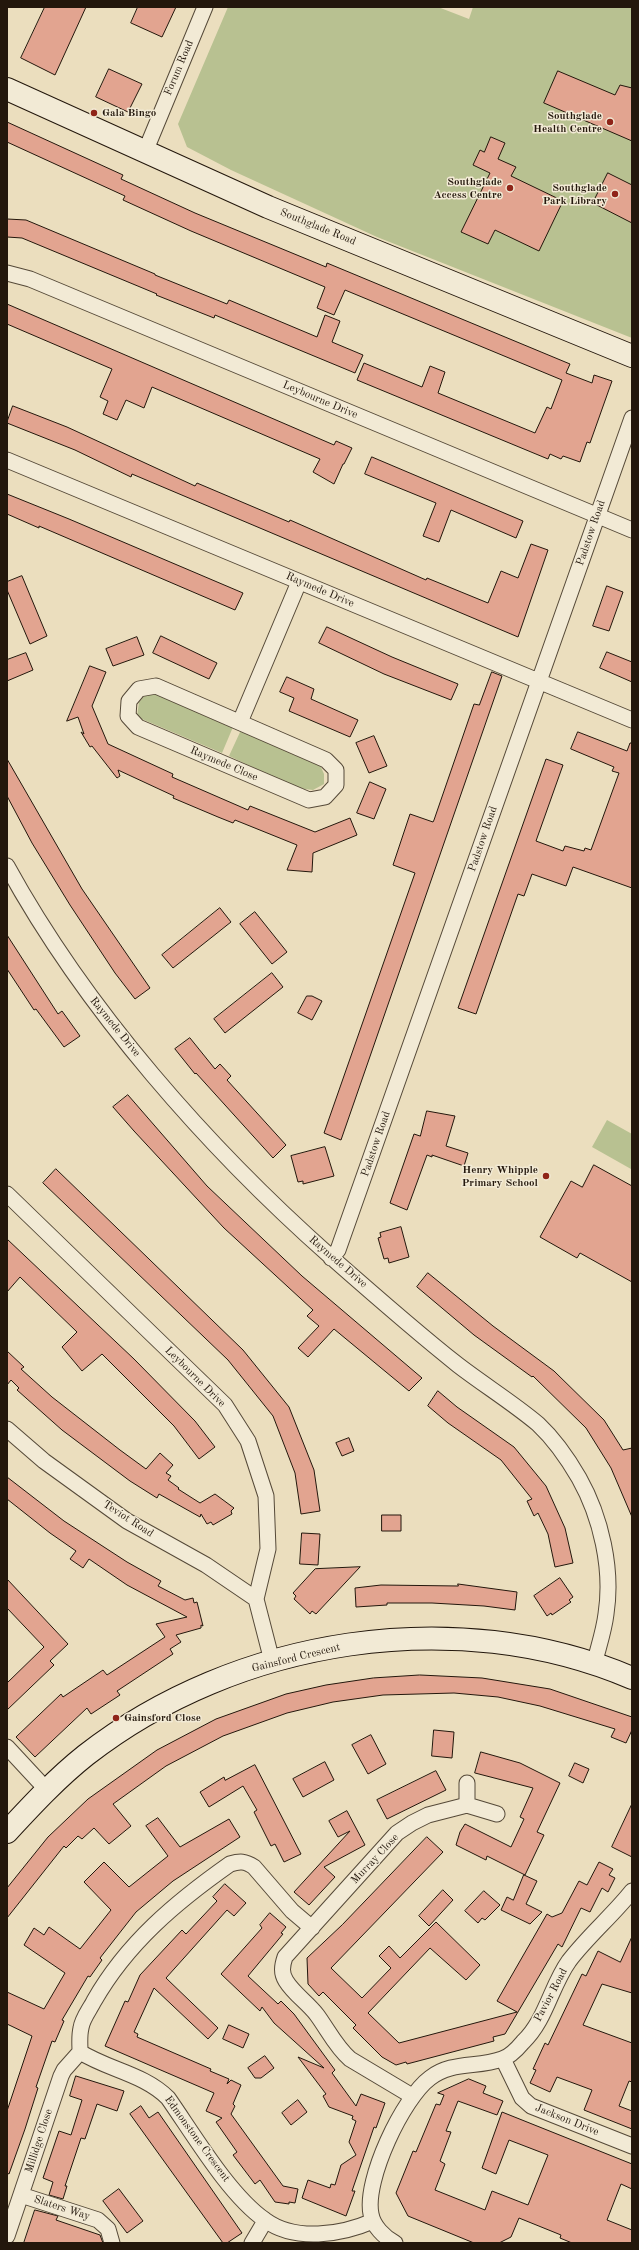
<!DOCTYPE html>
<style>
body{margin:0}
#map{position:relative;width:639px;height:2250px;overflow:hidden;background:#ebdebe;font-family:"Old Standard TT",serif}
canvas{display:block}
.frame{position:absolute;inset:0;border:8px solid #23170c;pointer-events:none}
</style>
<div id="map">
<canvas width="639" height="2250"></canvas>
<div class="frame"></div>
</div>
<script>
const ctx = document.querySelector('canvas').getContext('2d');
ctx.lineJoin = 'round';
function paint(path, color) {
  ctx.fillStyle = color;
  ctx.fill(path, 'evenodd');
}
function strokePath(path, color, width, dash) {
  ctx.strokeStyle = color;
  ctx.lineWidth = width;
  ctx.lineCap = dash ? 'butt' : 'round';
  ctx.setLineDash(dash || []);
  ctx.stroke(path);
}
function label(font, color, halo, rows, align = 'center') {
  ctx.font = font + ' "Old Standard TT",serif';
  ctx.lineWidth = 3;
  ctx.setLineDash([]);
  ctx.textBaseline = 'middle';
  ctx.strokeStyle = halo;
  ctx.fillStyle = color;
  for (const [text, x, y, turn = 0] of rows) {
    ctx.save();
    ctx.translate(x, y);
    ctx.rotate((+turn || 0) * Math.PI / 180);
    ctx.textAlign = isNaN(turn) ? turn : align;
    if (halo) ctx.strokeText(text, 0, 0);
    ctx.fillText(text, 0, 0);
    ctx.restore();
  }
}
paint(new Path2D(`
 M228,7H438L469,19L473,7H632V338L377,237L231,170L187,147L178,124Z
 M147,693L156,694L233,727L222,753L137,717L139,702Z
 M241,730L320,765L324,774V784L313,790L297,788L229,756Z
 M607,1120L632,1134L631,1169L592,1147Z`), '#b8c191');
const building = new Path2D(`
 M45,7H86L55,75L21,58Z
 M138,7H176L162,37L131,23Z
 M109,69L142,84L128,112L96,97Z
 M558,71L615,95L620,85L632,88V141L544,103Z
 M7,122L123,175L121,179L195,213L326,267L327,263L570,364L566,373L592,383L594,375L612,381L590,443L587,442L580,462L563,456L561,459L550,454L548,459L357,380L364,363L422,387L430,366L445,372L438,393L535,433L547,407L551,409L562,380L345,290L334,315L317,308L325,287L191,231L123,200L125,196L7,142Z
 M491,137L505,143L498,159L516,167L511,176L563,201L539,251L495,230L488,244L461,232L490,173L473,165L480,150L484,152Z
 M608,173L632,185V223L593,203Z
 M7,219L26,220L155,274V275L227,304L229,300L317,337L325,315L340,321L332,342L363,355L355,373L215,315L214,318L156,295L157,294L22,238L7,237Z
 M7,304L334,445L336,441L352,448L344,464H343L334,484L313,472L320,459L152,387L144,408L126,400L117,420L103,414L108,401L100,397L112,369L7,324Z
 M13,406L67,427L195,486L197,483L289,522L290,520L426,580L427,578L488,603L501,571L518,578L531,544L548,550L518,637L132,474L131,477L75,450L7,423Z
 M372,457L523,521L516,538L451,510L439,542L423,536L436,503L365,474Z
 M7,494L69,519L243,593L235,610L39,526V528L7,514Z
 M22,576L47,636L30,644L7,590V582Z
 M607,586L623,592L609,631L593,626Z
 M327,627L392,657L458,684L451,700L384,674L319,643Z
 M161,636L217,663L209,679L153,653Z
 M137,637L144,655L113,666L106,649Z
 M607,652L632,662V682L600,668Z
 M26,653L33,670L7,681V660Z
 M90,666L106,672L92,706L108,744L173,774L172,777L248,810L250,806L315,832L350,818L357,835L313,853L312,872L287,870L297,845L235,820L233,823L218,817L173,798L174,796L118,770L120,776L117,778L92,746L90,747L81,732L84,734L78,717L67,721Z
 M492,672L502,676L341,1140L324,1133L415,873L393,865L410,814L433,822L434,820L474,704L479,705Z
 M287,677L314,689L311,699L358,720L350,737L289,711L294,698L280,692Z
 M578,732L627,751L630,743H632V888L573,867L566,886L532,874L524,896L518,894L476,1014L458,1008L546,759L563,765L536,841L563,851L565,846L584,851L585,848L591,850L619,773L612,771L614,767L571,749Z
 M374,736L387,766L369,773L356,743Z
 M7,759L82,889L150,988L135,999L115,973L70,905L32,843L7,796Z
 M370,782L386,789L374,819L357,813Z
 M220,908L231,922L173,968L162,955Z
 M255,912L287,952L272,964L240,924Z
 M7,935L58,1014L62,1011L80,1036L64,1047L36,1009L34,1010L7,969Z
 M272,973L283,987L225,1033L214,1019Z
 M307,996H312L322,1001L312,1020L298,1013Z
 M190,1038L215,1069L220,1064L231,1076L227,1080L286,1145L273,1158L196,1073L195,1074L175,1049Z
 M128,1095L207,1186L302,1276L422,1378L409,1391L334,1329L308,1357L298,1348L319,1326L307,1316L313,1310L224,1228L134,1131L113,1107Z
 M427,1111L455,1116L446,1146L468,1153L464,1166L432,1155V1157L427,1155L407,1210L390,1203L414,1134L420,1136Z
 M325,1147L334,1176L303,1184V1181L298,1182L291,1156Z
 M594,1165L632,1186V1282L580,1253L577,1258L540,1237L571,1181L582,1187Z
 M56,1169L243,1350L289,1407L314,1470L320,1511L301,1514L295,1473L273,1416L228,1360L43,1183Z
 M401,1227L409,1257L389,1263L388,1258L384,1259L378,1238L381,1237L380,1233Z
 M7,1239L134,1359L195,1421L215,1447L199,1459L174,1426L102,1354L82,1371L62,1347L77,1332L20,1277L7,1292Z
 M428,1273L493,1326L554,1371L604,1420L623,1450L632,1448V1517L611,1468L586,1428L533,1376L532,1377L474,1335L417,1287Z
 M7,1351L24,1367L21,1369L52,1397L120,1450L146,1469L160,1453L173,1465L166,1473L171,1476L168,1480L179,1488L178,1489L200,1503L215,1494L234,1508L231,1511L232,1514L213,1525L211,1522L207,1524L201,1514L200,1517L159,1494L157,1498L130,1481L62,1430L17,1390L19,1388L11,1380L7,1385Z
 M438,1391L457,1407L514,1447L546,1486L565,1528L573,1563L555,1567L548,1534L538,1513L534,1516L527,1501L532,1499L501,1460L448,1423L428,1406Z
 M349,1438L354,1451L342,1456L336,1443Z
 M7,1477L64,1521L127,1562L161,1581L158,1586L185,1600L193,1598L194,1603L197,1602L203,1626L201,1625V1628L176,1635L181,1642L170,1649L173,1654L117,1691L120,1695L91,1714L87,1708L35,1757L16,1737L61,1694L63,1697L103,1670L107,1675L165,1637L156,1624L187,1617L127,1585L89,1559L83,1568L70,1559L76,1551L50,1533L7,1499Z
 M382,1515H401V1531H382Z
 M302,1533L320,1534L318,1565L300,1564Z
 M360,1567L316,1614L312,1611L310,1614L294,1599L296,1596L293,1593L315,1569Z
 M560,1578L573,1597L569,1600L571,1602L552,1615L551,1613L547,1616L534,1596Z
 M7,1579L68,1644L50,1661L54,1665L7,1710V1683L44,1647L7,1608Z
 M458,1584L517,1592L515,1610L484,1606L432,1603H387V1605L356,1607L355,1588L381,1585L458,1586Z
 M420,1675L482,1678L550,1689L632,1717V1730L626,1743L611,1737L615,1729L540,1706L498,1697L454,1693L383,1695L333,1702L287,1713L223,1736L166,1766L113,1804L131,1826L109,1844L94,1828L82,1839L78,1836L66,1848L64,1846L7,1918V1888L48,1837L88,1799L157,1750L216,1719L286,1694L326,1685L373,1678Z
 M434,1730L454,1732L452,1758L432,1756Z
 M371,1735L386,1764L368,1774L352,1745Z
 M481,1752L520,1763L560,1783L537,1832L544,1835L525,1875L487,1856L486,1860L456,1845L460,1832L465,1824L511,1847L524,1819L520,1817L533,1788L475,1773Z
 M325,1762L334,1780L303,1797L293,1779Z
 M575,1763L589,1769L583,1783L569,1776Z
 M255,1765L301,1854L284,1862L275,1844L271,1846L254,1812L257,1810L243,1786L209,1807L200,1792L224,1777L225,1780Z
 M436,1771L446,1790L387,1819L377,1800Z
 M632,1804V1857L612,1847Z
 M347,1811L365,1845L324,1867L335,1877L309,1905L294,1892L350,1831L338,1837L329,1821Z
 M158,1818L180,1847L229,1819L240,1837L173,1881L136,1912L100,1958L102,1960L90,1977L88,1976L62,2020L64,2021L55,2042L52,2041L36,2087L38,2088L25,2129L9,2174L7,2173V2111L32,2036L7,2024V1992L44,2009L65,1973L24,1945L34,1928L44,1935L49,1927L80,1949L111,1910L84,1882L104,1862L129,1887L168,1856L146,1826Z
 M427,1837L443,1852L331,1968L362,1998L391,1968L379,1956L389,1946L400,1958L436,1922L480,1965L466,1980L430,1948L368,2013L399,2043L517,2012L497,2001L547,1914L552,1917L562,1913L579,1881L587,1885L599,1862L613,1869L609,1875L615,1878L608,1892L602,1888L590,1912L581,1908L562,1947L558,1944L505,2034L493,2037L494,2041L407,2064L406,2062L396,2065L382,2057L353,2028L356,2025L323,1992L319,1996L308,1984L307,1958L342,1925Z
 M524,1875L537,1881L526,1904L542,1912L530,1924L501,1910L507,1897L513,1900Z
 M225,1884L246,1903L234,1916L227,1910L166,1978L218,2028L208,2039L154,1988L134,2032L138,2034L137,2037L211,2069L210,2071L229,2079L227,2084L231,2080L241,2085L233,2104L235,2106L231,2114L283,2186L298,2189L295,2203L289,2202V2204L275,2202L260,2180L255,2184L233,2155L237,2152L216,2122L222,2118L206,2111L214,2093L105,2046L125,2001L128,2002L140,1975L182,1930L186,1934L217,1901L213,1897Z
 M443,1890L453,1900L429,1926L419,1916Z
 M484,1891L500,1905L485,1920L482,1918L478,1923L465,1911Z
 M270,1913L286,1927L281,1933L283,1934L248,1976L278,2004L281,2001L294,2014L335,2070L332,2073L356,2106L361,2094L385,2103L376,2128L374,2127L352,2191H355L346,2216L302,2198L308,2180L330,2188L331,2184L335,2185L341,2165L356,2155L349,2142L356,2121L352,2119L353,2116L329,2107L323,2096L326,2094L298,2057L324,2068L274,2023L262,2007L260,2011L221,1974L262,1928L260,1925Z
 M632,1937V1993L602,1984L583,2025L632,2043V2082L629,2081L619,2106L632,2111V2129L584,2110L592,2090L557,2077L550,2092L530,2083L536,2070L533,2069L545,2043L548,2045L582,1974L586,1976L598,1951L620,1962Z
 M229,2025L249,2034L243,2048L223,2039Z
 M265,2056L274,2068L261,2078H255L248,2068Z
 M76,2076L124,2091L117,2111L97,2104L85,2139L81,2138L65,2186H67L63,2199L49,2195L53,2182L43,2178L59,2131L71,2135L82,2100L70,2096Z
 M469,2079L486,2086L483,2093L503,2101L497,2115L458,2101L446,2131L451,2132L440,2161L445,2164L435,2190L485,2210L492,2191L528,2205L548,2155L509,2140L496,2174L482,2168L502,2112L632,2164V2189L621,2184L607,2220L632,2230V2243H572L560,2238L561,2235L519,2218L511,2237L499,2243H474L408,2216L396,2193L413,2151L416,2152L436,2104L440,2105L444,2095L438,2093Z
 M298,2100L307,2112L291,2125L282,2113Z
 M141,2106L149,2118L158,2112L242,2233L227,2243H223L130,2114Z
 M119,2189L143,2221L127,2233L103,2201Z
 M35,2210L58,2216L56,2220L100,2235L103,2243H24Z`);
paint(building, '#e2a490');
strokePath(building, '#23170c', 1);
const street = new Path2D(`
 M145,152L205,7
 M7,273L30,279L632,530
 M7,460L632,720
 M156,686L326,760L336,770V785L325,797L309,800L138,727L128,716L129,701L139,689Z
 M240,722L299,582
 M7,866C86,1010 208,1148 331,1257C373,1294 415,1331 458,1365C484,1385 513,1403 538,1424C554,1439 568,1459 579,1478C601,1517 613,1569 606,1614C604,1631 598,1648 594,1665
 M7,1194L225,1405L248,1441L266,1496L268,1549L256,1599L272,1661
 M331,1258L338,1250L632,418
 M7,1429L44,1461L127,1521L206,1565L256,1599
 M7,1747L46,1789
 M467,1805V1783
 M312,1928L292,1911L254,1867C245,1861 240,1861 230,1864C176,1902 127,1943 94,2001C90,2009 82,2019 81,2028C79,2036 80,2044 80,2052C109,2070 144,2074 168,2098C194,2135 229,2195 265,2220C295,2242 341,2235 373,2221
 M503,2059L522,2098L531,2106L632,2146
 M412,2096L350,2059C336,2047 328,2030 317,2015C308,2003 294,1994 286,1981C281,1973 282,1966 285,1957L397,1833L412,1823L428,1815L467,1805L497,1814
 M21,2195L98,2220L108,2229L112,2243
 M7,2236L61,2076L64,2070L80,2052
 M252,2243L265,2221
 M395,2243C384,2237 373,2226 371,2214C364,2180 403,2098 430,2078C452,2061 477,2068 502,2059C509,2057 518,2048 523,2042C546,2020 551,1986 569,1961C588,1936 613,1915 632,1891`);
const secondary = new Path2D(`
 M7,89L268,207L632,356
 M7,1832C32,1805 57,1778 86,1755C236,1638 456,1603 632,1678`);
strokePath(street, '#554938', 17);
strokePath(secondary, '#23170c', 24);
strokePath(street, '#f2ead5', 15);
strokePath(secondary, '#f2ead5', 22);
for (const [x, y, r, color] of [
 [94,113,4,"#8f2418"],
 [610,122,4,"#8f2418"],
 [510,188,4,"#8f2418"],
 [615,194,4,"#8f2418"],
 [546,1176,4,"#8f2418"],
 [116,1718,4,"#8f2418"]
]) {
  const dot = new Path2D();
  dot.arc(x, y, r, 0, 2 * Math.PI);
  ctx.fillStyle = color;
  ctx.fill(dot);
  strokePath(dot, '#f2ead5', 1.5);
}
label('11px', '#23170c', '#f2ead5', [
 ["Forum Road",179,68,-67],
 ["Southglade Road",318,227,22],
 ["Leybourne Drive",320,400,23],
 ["Padstow Road",591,533,-71],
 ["Raymede Drive",320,590,23],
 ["Raymede Close",224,764,23],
 ["Padstow Road",483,839,-71],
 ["Raymede Drive",115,1027,51],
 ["Padstow Road",376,1144,-71],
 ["Raymede Drive",338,1262,41],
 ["Leybourne Drive",195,1377,45],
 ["Teviot Road",128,1519,33],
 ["Gainsford Crescent",296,1658,-14],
 ["Murray Close",375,1859,-47],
 ["Pavior Road",551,1995,-62],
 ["Jackson Drive",567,2120,22],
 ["Edmonstone Crescent",197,2139,54],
 ["Millidge Close",39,2141,-72],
 ["Slaters Way",62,2208,18]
]);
label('bold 11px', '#23170c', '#f2ead5', [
 ["Gala Bingo",102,113,"left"],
 ["Southglade",602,116],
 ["Health Centre",602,129],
 ["Southglade",502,182],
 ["Access Centre",502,195],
 ["Southglade",607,188],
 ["Park Library",607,201],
 ["Henry Whipple",538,1170],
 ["Primary School",538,1183],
 ["Gainsford Close",124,1718,"left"]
], 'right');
</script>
